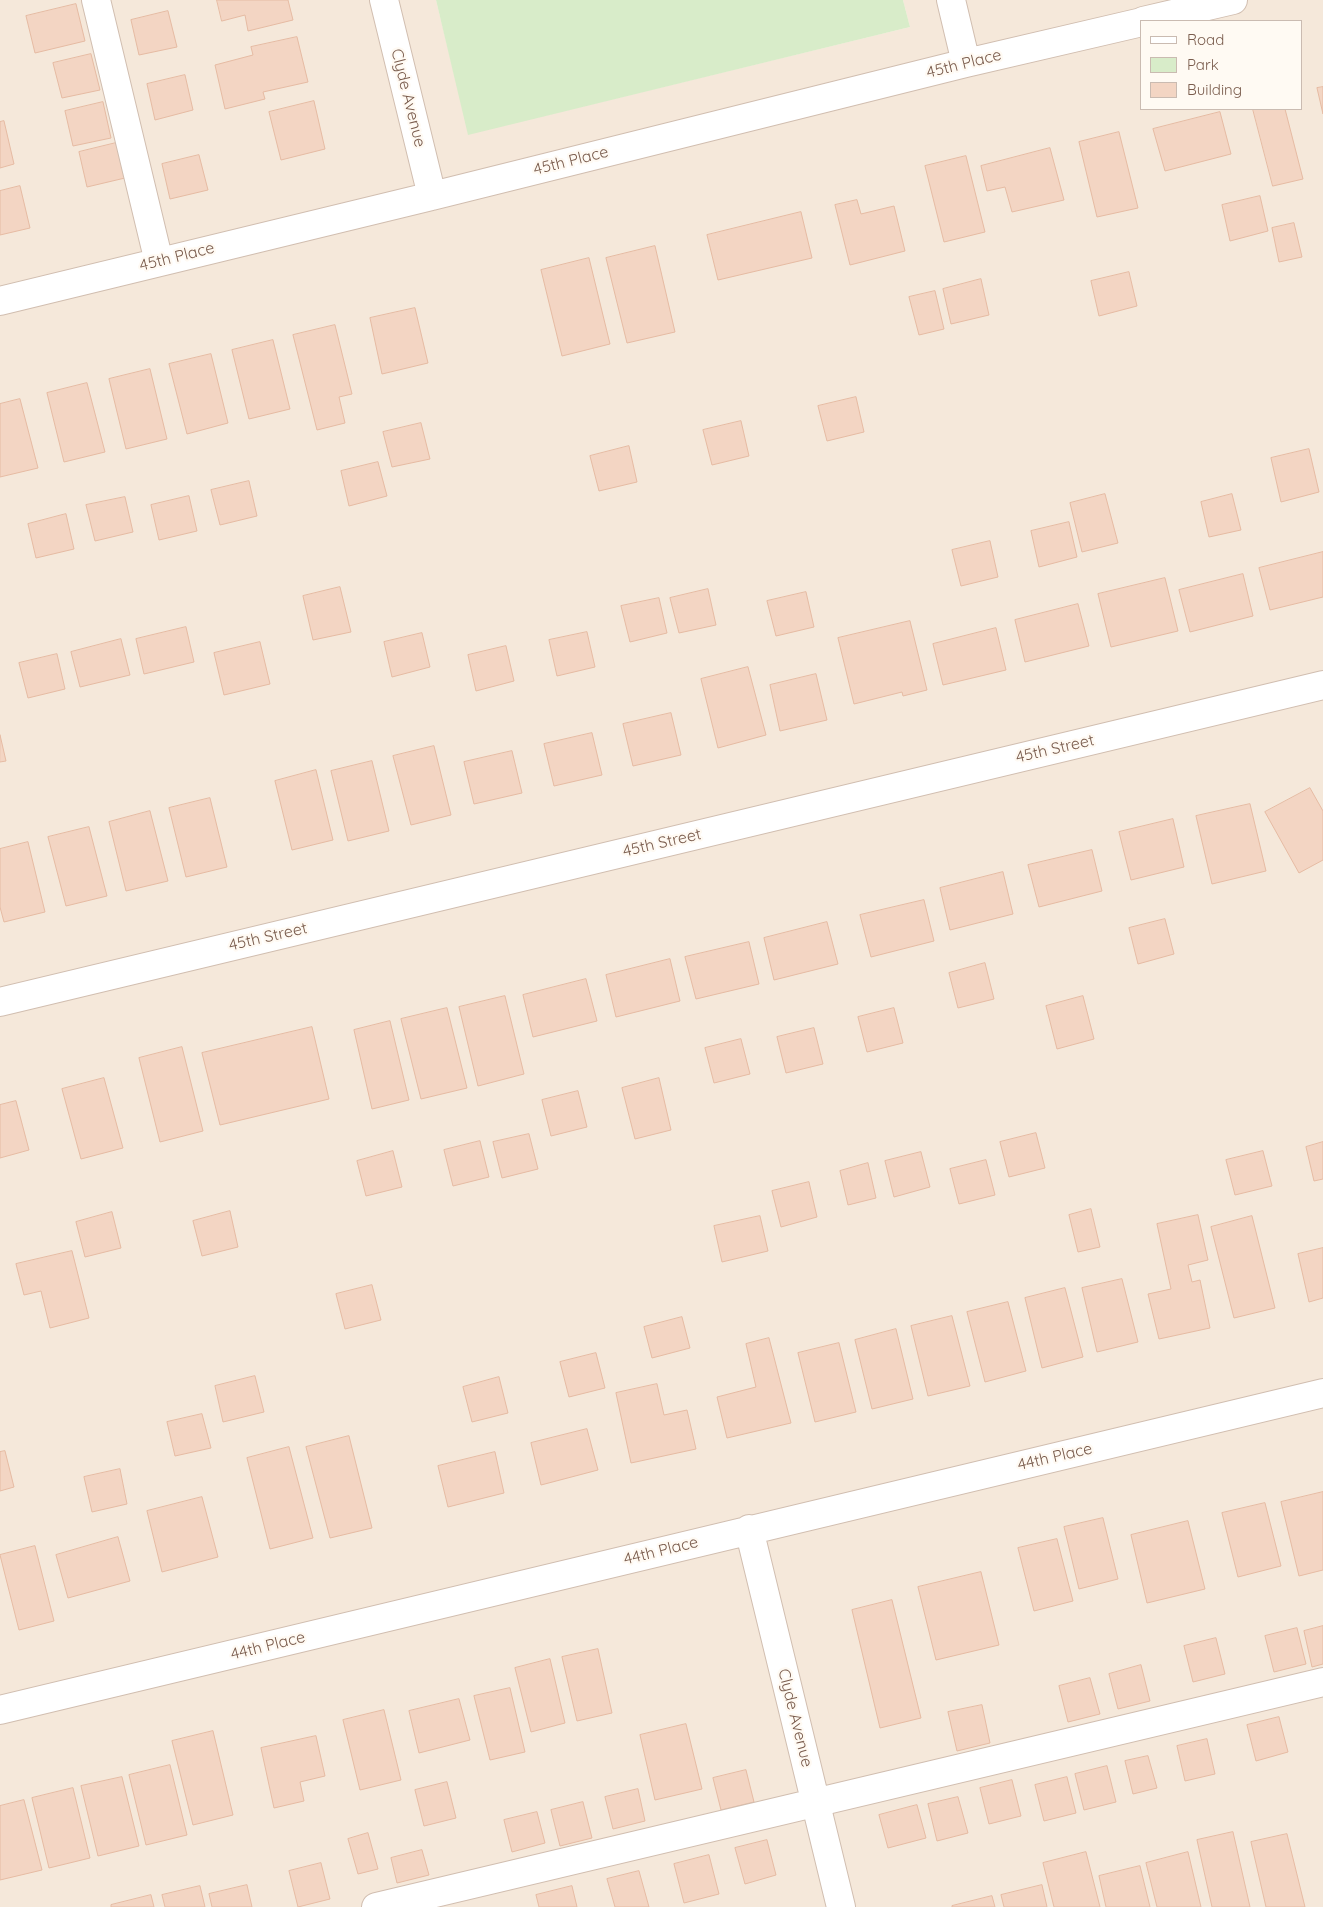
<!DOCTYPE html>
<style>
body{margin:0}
#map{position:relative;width:1323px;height:1907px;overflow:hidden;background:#fdf6ec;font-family:Quicksand,sans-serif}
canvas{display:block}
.legend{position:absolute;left:1140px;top:20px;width:162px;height:90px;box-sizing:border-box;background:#fffaf3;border:1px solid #cabbb1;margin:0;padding:6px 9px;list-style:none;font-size:15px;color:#7a5c4d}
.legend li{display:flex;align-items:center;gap:10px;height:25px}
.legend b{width:25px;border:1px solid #cabbb1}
</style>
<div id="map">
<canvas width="1323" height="1907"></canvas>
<ul class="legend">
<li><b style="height:6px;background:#fff"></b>Road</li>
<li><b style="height:14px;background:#d8ecc9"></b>Park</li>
<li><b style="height:14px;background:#f3d5c3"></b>Building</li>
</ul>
</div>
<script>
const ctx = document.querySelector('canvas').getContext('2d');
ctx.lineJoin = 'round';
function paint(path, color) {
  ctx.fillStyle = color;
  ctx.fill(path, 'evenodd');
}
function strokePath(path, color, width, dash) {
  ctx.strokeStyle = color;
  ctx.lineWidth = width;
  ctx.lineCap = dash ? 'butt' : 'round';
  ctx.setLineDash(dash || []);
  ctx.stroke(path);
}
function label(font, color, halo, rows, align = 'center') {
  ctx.font = font + ' Quicksand,sans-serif';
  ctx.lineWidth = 4.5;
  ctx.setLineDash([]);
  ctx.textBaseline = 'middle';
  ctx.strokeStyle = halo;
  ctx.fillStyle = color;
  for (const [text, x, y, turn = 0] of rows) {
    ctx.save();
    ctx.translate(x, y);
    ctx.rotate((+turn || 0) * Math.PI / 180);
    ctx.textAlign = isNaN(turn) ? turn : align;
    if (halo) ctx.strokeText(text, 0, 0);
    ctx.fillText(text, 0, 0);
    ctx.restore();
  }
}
paint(new Path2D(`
 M0,0H436L469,134L910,27L903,0H1323V1907H0ZM1142,21H1302V109H1142Z`), '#f5e8da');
paint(new Path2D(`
 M436,0H903L910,27L468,135Z`), '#d8ecc9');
const building = new Path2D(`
 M217,0H288L293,20L248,31L245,15L222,21Z
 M76,4L85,41L35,53L26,16Z
 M168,11L177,47L139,55L131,20Z
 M297,37L308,82L263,92L265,99L225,109L215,65L253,55L251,47Z
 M91,54L100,90L62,98L53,63Z
 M185,75L193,110L155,120L147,84Z
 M1323,87V114L1317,88Z
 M314,101L325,149L281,160L269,112Z
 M103,102L111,138L73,146L65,111Z
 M1253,109H1285L1303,179L1273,186Z
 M1220,112L1231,154L1165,171L1153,129Z
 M4,121L14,164L0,168V122Z
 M1119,132L1138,208L1097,217L1079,142Z
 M116,143L125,178L87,187L79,152Z
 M1050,148L1064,200L1012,212L1005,187L987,191L981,166Z
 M199,155L208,190L170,199L162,164Z
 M966,156L985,232L944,242L925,166Z
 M20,186L30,228L0,235V191Z
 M1260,196L1268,231L1230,241L1222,205Z
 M857,200L861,214L894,206L905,251L850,265L835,205Z
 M801,212L812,258L718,280L707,235Z
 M1294,223L1302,257L1279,262L1272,228Z
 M655,246L675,332L627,343L606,258Z
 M589,258L610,344L562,356L541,270Z
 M1129,272L1137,306L1099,316L1091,281Z
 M981,279L989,315L951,324L943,289Z
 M935,291L944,329L919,335L909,297Z
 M415,308L428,363L382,374L370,318Z
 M335,325L352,394L339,397L345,423L317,430L293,335Z
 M273,340L290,409L249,419L232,350Z
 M211,354L228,423L187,434L169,364Z
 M150,369L167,439L126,449L109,379Z
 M87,383L105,452L64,462L47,393Z
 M856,397L864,432L827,441L818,406Z
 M20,399L38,468L0,477V404Z
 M741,421L749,456L712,465L703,430Z
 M421,423L430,459L392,467L383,432Z
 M629,446L637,482L599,491L590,456Z
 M1309,449L1319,492L1281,502L1271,458Z
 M378,462L387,496L349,506L341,471Z
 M249,481L257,516L220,525L211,490Z
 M1105,494L1118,543L1082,552L1070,503Z
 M1232,494L1241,530L1209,537L1201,502Z
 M189,496L197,531L159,540L151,505Z
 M125,497L133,532L95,541L86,505Z
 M66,514L74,549L36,558L28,524Z
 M1069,522L1077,557L1039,567L1031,531Z
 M990,541L998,577L961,586L952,550Z
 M1323,552V597L1270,610L1259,568Z
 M1243,574L1253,616L1190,632L1179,590Z
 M1165,578L1178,631L1111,647L1098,594Z
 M340,587L351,632L313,640L303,596Z
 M708,589L716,625L679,633L670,598Z
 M806,592L814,627L776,636L767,601Z
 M659,598L667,633L630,642L621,606Z
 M1078,604L1089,646L1025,662L1015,620Z
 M910,621L927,690L903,696L902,692L854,704L838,638Z
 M186,627L194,662L144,674L136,639Z
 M996,628L1006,670L943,685L933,644Z
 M587,632L595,667L557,676L549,640Z
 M422,633L430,667L392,677L384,642Z
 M121,639L130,675L80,687L71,652Z
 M260,642L270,684L224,695L214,653Z
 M506,646L514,681L476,691L468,655Z
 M57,654L65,689L28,698L19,663Z
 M748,667L766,735L718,748L701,679Z
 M816,674L827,720L780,731L770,685Z
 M671,713L681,755L633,766L623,724Z
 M592,733L602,775L554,786L544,744Z
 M0,735L6,761L0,762Z
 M434,746L451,815L411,825L393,756Z
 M512,751L522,793L474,804L464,762Z
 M372,761L389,831L348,841L331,771Z
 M316,770L333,840L292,850L275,781Z
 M1310,788L1323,811V860L1299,873L1265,812Z
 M210,798L227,867L186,877L169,808Z
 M1250,804L1266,871L1212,884L1196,816Z
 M150,811L168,881L126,891L109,822Z
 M1173,819L1184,867L1131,880L1119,832Z
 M89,827L107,896L66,906L48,837Z
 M28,842L45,912L4,922L0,907V849Z
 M1092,850L1102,891L1039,907L1028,865Z
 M1003,872L1013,914L950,930L940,888Z
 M924,900L934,941L871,957L860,915Z
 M1165,919L1174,954L1138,964L1129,928Z
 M827,922L838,964L774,980L764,938Z
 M749,942L759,984L696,999L685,957Z
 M670,959L680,1001L616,1017L606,975Z
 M985,963L994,999L958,1008L949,973Z
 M586,979L597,1021L533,1037L523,995Z
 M505,996L524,1074L478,1086L459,1007Z
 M1083,996L1094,1039L1057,1049L1046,1006Z
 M447,1008L467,1088L421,1099L401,1019Z
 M894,1008L903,1043L867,1052L858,1017Z
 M390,1021L409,1100L372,1109L354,1030Z
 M312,1027L329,1099L220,1125L202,1053Z
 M814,1028L823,1064L786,1073L777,1037Z
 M741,1039L750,1074L714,1083L705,1048Z
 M182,1047L203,1131L160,1142L139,1058Z
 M104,1078L123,1148L81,1159L62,1089Z
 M659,1078L671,1130L635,1139L622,1088Z
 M578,1091L587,1127L551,1136L542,1100Z
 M16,1101L29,1150L0,1158V1105Z
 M1036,1133L1045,1168L1009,1177L1000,1142Z
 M529,1134L538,1169L502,1178L493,1142Z
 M480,1141L489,1177L453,1186L444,1150Z
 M1323,1142V1179L1314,1181L1306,1147Z
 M393,1151L402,1187L366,1196L357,1161Z
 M1263,1151L1272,1186L1235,1195L1226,1160Z
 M921,1152L930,1187L894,1197L885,1161Z
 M986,1160L995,1195L959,1204L950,1169Z
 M868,1163L876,1198L848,1205L840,1171Z
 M809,1182L817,1217L781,1227L772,1191Z
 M1091,1209L1100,1247L1078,1252L1069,1215Z
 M230,1211L238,1247L202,1256L193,1221Z
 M112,1212L121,1248L85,1257L76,1222Z
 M1198,1215L1208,1260L1188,1265L1192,1282L1200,1280L1210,1328L1159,1339L1148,1294L1171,1289L1157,1224Z
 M760,1216L768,1251L722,1262L714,1226Z
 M1252,1216L1275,1308L1234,1318L1211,1227Z
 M1323,1248V1298L1309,1302L1298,1254Z
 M72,1251L89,1318L50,1328L41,1291L24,1295L16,1264Z
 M1122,1279L1138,1342L1097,1352L1082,1288Z
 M372,1285L381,1320L345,1329L336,1294Z
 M1065,1288L1083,1357L1042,1368L1025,1298Z
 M1008,1302L1026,1371L985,1382L967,1312Z
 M952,1316L970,1386L928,1396L911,1326Z
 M682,1317L690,1348L652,1358L644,1327Z
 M896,1329L913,1399L872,1409L855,1340Z
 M769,1338L791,1423L727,1438L717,1397L756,1387L746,1344Z
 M839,1343L856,1412L815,1422L798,1353Z
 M596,1353L605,1388L569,1397L560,1362Z
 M255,1376L264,1412L223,1422L215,1386Z
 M499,1377L508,1413L472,1422L463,1387Z
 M657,1384L664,1415L687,1410L696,1449L631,1463L616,1393Z
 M202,1414L211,1448L175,1456L167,1422Z
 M587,1429L598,1470L541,1485L531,1443Z
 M349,1436L372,1528L330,1538L306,1447Z
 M289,1447L313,1538L270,1549L247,1458Z
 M5,1451L14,1487L0,1491V1452Z
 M495,1452L504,1493L448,1507L438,1466Z
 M120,1469L127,1504L92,1512L84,1477Z
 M1323,1492V1570L1299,1576L1281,1502Z
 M202,1497L218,1557L162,1572L147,1511Z
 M1265,1503L1281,1566L1238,1577L1222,1513Z
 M1103,1518L1118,1579L1079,1589L1064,1527Z
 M1188,1521L1205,1589L1147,1603L1131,1535Z
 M118,1537L130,1581L68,1598L56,1555Z
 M1057,1539L1073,1601L1034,1611L1018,1548Z
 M35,1546L54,1621L19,1630L0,1555Z
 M981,1572L999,1645L936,1660L918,1587Z
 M892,1600L921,1718L880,1728L852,1610Z
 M1323,1626V1664L1312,1667L1304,1631Z
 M1297,1628L1306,1664L1274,1672L1265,1636Z
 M1216,1638L1225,1674L1193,1682L1184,1646Z
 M598,1649L612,1713L577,1721L562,1657Z
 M550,1659L565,1723L531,1732L515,1668Z
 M1141,1665L1150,1701L1118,1709L1109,1674Z
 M1090,1678L1100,1714L1068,1722L1059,1686Z
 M510,1688L525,1752L490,1760L474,1696Z
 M459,1699L470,1740L419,1753L409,1711Z
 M982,1705L990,1743L957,1751L948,1712Z
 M384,1710L401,1780L360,1790L343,1720Z
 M1279,1717L1288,1752L1256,1761L1247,1725Z
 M686,1724L702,1789L655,1800L640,1735Z
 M213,1731L233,1815L193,1825L172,1741Z
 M316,1736L325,1776L300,1782L304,1801L274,1808L261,1748Z
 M1207,1739L1215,1774L1185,1781L1177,1746Z
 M1148,1756L1157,1788L1133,1794L1125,1761Z
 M170,1765L187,1835L146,1845L129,1775Z
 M1107,1766L1116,1802L1084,1810L1075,1774Z
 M746,1770L754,1802L721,1810L713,1778Z
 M122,1777L139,1846L98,1856L81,1786Z
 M1067,1777L1076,1813L1044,1821L1035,1785Z
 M1012,1780L1021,1816L989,1824L980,1788Z
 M447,1782L456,1818L424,1826L415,1790Z
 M73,1788L90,1858L49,1868L32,1798Z
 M638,1789L645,1821L613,1829L605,1797Z
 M958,1797L968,1833L937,1841L928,1804Z
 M24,1800L42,1870L0,1880V1806Z
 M583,1802L592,1838L560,1846L551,1810Z
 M917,1805L926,1838L888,1848L879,1815Z
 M537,1812L545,1843L512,1852L504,1820Z
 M1233,1832L1250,1907H1212L1197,1840Z
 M368,1833L378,1869L358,1874L348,1839Z
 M1287,1834L1305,1907H1266L1251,1842Z
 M767,1840L776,1875L745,1884L735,1848Z
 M422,1850L429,1875L397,1883L391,1858Z
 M1086,1852L1100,1907H1054L1043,1863Z
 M1188,1852L1201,1907H1157L1146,1863Z
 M709,1855L719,1894L684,1903L674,1864Z
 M321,1863L330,1899L298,1907L289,1871Z
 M1140,1866L1150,1907H1106L1099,1876Z
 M639,1871L649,1907H615L607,1879Z
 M247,1885L252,1907H212L209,1894Z
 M1042,1885L1047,1907H1004L1001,1895Z
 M200,1886L205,1907H165L162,1895Z
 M572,1886L577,1907H539L536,1895Z
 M151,1895L154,1907H111V1905Z
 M992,1896L995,1907H952V1906Z`);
paint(building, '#f3d5c3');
strokePath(building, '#e6bba3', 1);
const minor = new Path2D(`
 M96,0L159,262
 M384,0L432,196
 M951,0L966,63
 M1143,21L1233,0
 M0,301L432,196L966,63L1142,22
 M0,1002L1323,685
 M749,1529L841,1907
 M0,1710L1323,1393
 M376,1907L1323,1682`);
strokePath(minor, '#d1beb0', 30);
strokePath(minor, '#fff', 28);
label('16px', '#7a5c4d', '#fffaf3', [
 ["45th Place",964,64,-14],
 ["Clyde Avenue",408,98,76],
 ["45th Place",571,161,-14],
 ["45th Place",177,257,-14],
 ["45th Street",1055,749,-13],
 ["45th Street",662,843,-13],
 ["45th Street",268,937,-13],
 ["44th Place",1055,1457,-13],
 ["44th Place",661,1551,-14],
 ["44th Place",268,1646,-14],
 ["Clyde Avenue",795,1718,76]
]);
</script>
